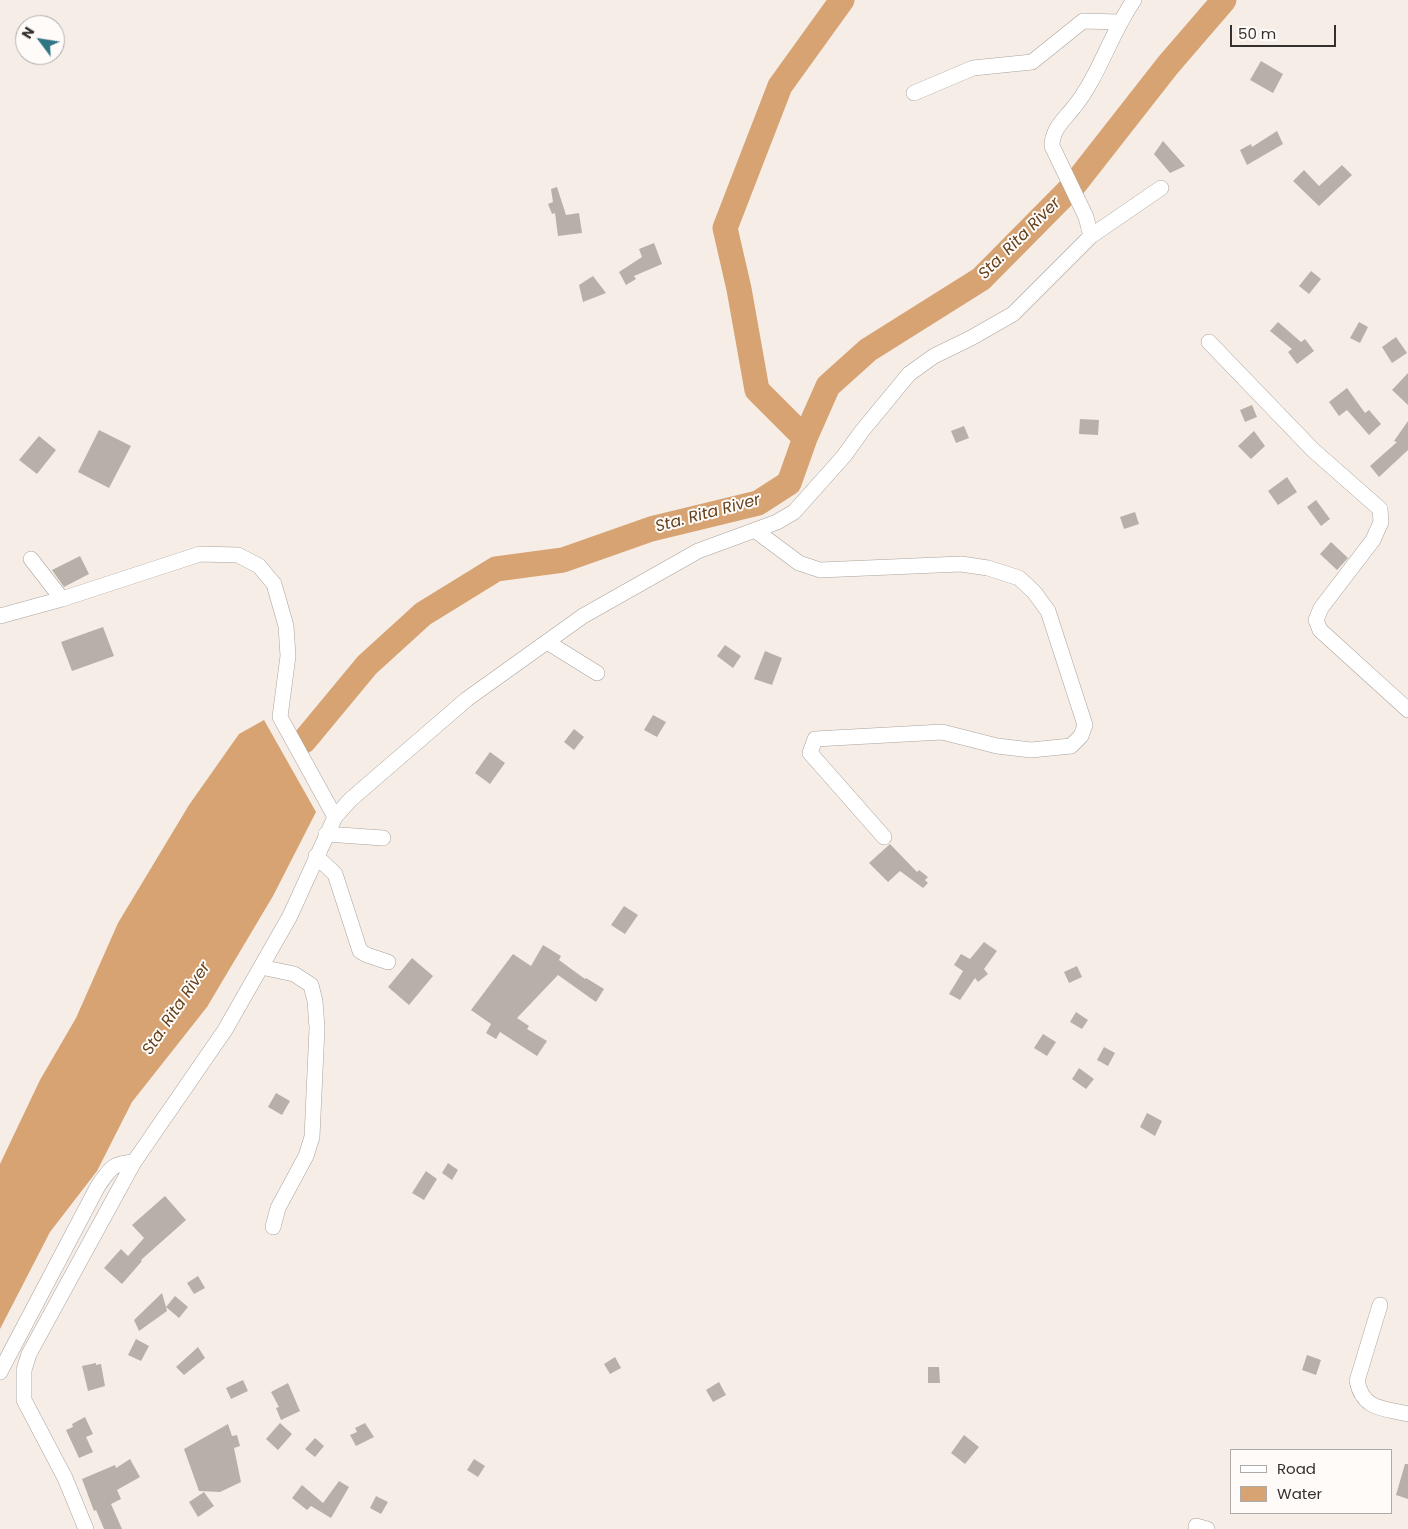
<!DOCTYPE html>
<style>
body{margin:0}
#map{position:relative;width:1408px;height:1529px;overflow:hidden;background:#f5ede6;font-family:Poppins,sans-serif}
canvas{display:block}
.legend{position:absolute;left:1230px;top:1449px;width:162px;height:65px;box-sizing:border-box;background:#fffbf9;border:1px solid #adaaa7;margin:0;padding:6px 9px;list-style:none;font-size:15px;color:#33302d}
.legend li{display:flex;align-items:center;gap:10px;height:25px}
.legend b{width:25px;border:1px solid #adaaa7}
.north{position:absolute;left:15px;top:15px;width:50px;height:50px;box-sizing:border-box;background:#fffbf9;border:1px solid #adaaa7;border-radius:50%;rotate:301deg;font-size:14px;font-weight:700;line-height:20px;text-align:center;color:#33302d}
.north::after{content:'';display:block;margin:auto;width:18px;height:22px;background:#307584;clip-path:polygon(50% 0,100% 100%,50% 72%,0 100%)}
.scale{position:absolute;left:1230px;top:25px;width:106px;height:22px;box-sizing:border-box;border:2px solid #33302d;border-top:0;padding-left:6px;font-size:15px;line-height:18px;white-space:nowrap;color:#33302d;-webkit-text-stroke:4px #fffbf9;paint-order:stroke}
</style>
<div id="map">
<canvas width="1408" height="1529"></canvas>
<ul class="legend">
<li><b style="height:6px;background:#fff"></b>Road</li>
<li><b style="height:14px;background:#d7a372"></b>Water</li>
</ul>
<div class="north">N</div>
<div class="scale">50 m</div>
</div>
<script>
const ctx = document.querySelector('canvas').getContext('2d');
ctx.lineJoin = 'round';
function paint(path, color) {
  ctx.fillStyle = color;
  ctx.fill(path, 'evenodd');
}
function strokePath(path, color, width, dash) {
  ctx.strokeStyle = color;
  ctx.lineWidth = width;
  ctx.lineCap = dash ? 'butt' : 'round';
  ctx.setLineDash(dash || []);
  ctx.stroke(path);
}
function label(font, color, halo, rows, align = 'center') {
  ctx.font = font + ' Poppins,sans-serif';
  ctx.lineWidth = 4;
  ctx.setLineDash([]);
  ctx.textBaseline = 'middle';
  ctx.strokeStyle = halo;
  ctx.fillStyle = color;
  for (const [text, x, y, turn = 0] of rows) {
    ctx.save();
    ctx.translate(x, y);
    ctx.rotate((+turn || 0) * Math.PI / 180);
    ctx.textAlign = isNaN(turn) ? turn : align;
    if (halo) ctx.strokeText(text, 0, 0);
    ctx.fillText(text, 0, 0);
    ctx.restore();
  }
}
paint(new Path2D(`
 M264,720L316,812L273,896L207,1007L132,1102L97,1171L50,1232L0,1329V1164L40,1080L76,1018L118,923L189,805L239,734Z`), '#d7a372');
strokePath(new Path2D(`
 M805,438L757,390L739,289L725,228L780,86L842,0
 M304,741L367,665L423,614L496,569L563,560L651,529L758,503L789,483L805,438L828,386L868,350L981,279L1074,185L1168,65L1224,0`), '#d7a372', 25);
paint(new Path2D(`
 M1261,61L1283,74L1273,93L1250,80Z
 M1277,131L1283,144L1247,165L1240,150L1251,144L1252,147Z
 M1163,141L1185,166L1170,173L1154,154Z
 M1342,165L1352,175L1319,206L1293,181L1304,170L1319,186Z
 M557,187L566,215L579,213L582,233L558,236L555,213L552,214L548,204L553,202L551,189Z
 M654,243L662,264L634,276L636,279L626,285L619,272L642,257L639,249Z
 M1311,271L1321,279L1309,294L1299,286Z
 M593,276L606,293L583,302L579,285Z
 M1278,322L1301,342L1305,339L1314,351L1297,364L1288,352L1292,349L1270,331Z
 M1359,322L1368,327L1360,343L1350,338Z
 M1396,337L1407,353L1392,363L1382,347Z
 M1408,373V405L1392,390Z
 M1347,388L1365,413L1369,410L1381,424L1369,435L1347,410L1339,416L1329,402Z
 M1252,405L1257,417L1245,422L1240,410Z
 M1080,419L1099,420L1098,435L1079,434Z
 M1408,421V450L1379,477L1370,466L1397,442L1394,441Z
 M964,426L969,438L956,443L951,431Z
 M99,430L131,446L109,488L78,472Z
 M1254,431L1265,446L1251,459L1238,446Z
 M39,436L56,450L37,474L19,460Z
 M1287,477L1297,492L1278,505L1268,491Z
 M1316,500L1330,519L1321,526L1307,507Z
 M1135,512L1139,524L1124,529L1120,517Z
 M1331,542L1348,558L1337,570L1320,554Z
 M80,556L89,574L64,587L52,570Z
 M103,627L114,656L72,671L61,642Z
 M725,645L741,656L733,668L717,656Z
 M765,651L782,658L772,685L754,679Z
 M653,715L666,722L657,737L644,730Z
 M574,729L584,737L574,750L564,742Z
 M490,752L505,763L490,784L475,773Z
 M890,844L917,872L919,870L928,877L925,880L928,883L923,888L900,871L888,882L869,863Z
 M624,906L638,915L625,934L611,925Z
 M984,942L997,951L984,969L988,974L978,982L975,978L960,1000L949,994L963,971L954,965L961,954L970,959Z
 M543,945L561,956L559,960L585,979L586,978L604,989L596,1002L558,975L517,1018L529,1026L527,1029L547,1041L537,1056L500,1032L496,1039L486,1033L491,1024L471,1010L513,954L531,966Z
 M412,958L433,976L409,1005L388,987Z
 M1077,966L1082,977L1069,983L1064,972Z
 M1076,1012L1088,1020L1082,1029L1070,1022Z
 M1043,1034L1056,1042L1047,1056L1034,1048Z
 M1104,1047L1115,1053L1108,1066L1097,1060Z
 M1079,1068L1094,1079L1086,1089L1072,1079Z
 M276,1093L290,1101L282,1115L268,1107Z
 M1147,1113L1162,1121L1155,1136L1140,1127Z
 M448,1163L458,1170L452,1180L442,1173Z
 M426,1171L437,1179L424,1200L412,1193Z
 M165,1196L186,1220L141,1260L142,1261L122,1284L104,1268L121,1249L128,1256L144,1238L132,1225Z
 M198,1276L205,1288L194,1294L187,1283Z
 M162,1293L166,1307L175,1296L188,1307L179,1318L166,1307L167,1311L139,1331L134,1320Z
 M136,1339L149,1346L141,1361L128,1355Z
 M198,1347L205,1358L184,1375L176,1367Z
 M1307,1355L1321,1360L1316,1375L1302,1370Z
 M615,1357L621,1368L610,1374L604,1364Z
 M96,1363V1365L101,1364L105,1386L88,1391L82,1366Z
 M928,1367H939L940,1383H928Z
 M243,1380L248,1391L231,1399L226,1388Z
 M719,1382L726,1395L713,1402L706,1390Z
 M288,1383L300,1411L281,1420L276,1408L279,1407L271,1392Z
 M85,1417L93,1434L86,1437L93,1452L79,1458L66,1430L73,1427L72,1424Z
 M280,1423L292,1434L278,1450L266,1439Z
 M365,1423L374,1437L356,1446L350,1435L357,1432L355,1428Z
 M228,1424L232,1436L237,1435L240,1446L234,1448L241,1482L220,1492L199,1491L184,1449Z
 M964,1435L979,1447L965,1464L951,1453Z
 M315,1438L324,1446L315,1457L305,1449Z
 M130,1459L140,1477L117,1490L121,1499L111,1504L122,1529H104L96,1510L94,1511L82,1479L115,1465L116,1468Z
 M474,1459L485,1466L478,1477L467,1470Z
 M1405,1464H1408V1499L1396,1495Z
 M339,1481L349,1487L331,1518L311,1506L307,1510L292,1498L302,1485L323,1503Z
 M204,1492L214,1506L198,1517L189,1502Z
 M376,1496L388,1502L381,1514L370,1508Z`), '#b7b0a9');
const minor = new Path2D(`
 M914,93L973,68L1032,62L1083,21L1119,22
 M1091,236L1161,188
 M1209,342L1313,450L1380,509L1381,522L1373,540L1321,608L1316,620L1320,630L1408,710
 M756,531L799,563L820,570L961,564L988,568L1019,578L1034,592L1048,611L1085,725L1081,736L1071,746L1031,750L997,746L942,732L815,739L810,753L884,837
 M31,559L62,599
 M0,616L62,599L200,554L238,555L259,566L274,584L286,626L288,656L280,717L335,817
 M547,642L597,673
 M326,834L383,838
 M316,856L335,874L360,951L367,955L388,962
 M261,967L294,974L311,985L315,1001L317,1028L312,1137L306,1156L278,1208L273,1227
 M1380,1305L1357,1381C1363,1410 1383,1408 1408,1414
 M0,1372L98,1186C110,1169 112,1163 134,1162
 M1196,1526L1207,1529
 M86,1529L65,1478L24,1400V1370L29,1354L134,1162L225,1030L290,916L335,817L350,800L467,699L583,616L698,551L777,522L794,512L844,456L862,431L909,374L934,356L971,338L1013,314L1091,236L1086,217L1052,146C1052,129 1064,120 1074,107C1098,78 1111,33 1134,0`);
strokePath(minor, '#aaa29c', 16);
strokePath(minor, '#fff', 15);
label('italic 16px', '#64401b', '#fffbf9', [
 ["Sta. Rita River",1020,239,-45],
 ["Sta. Rita River",708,514,-15],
 ["Sta. Rita River",177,1009,-56]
]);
</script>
